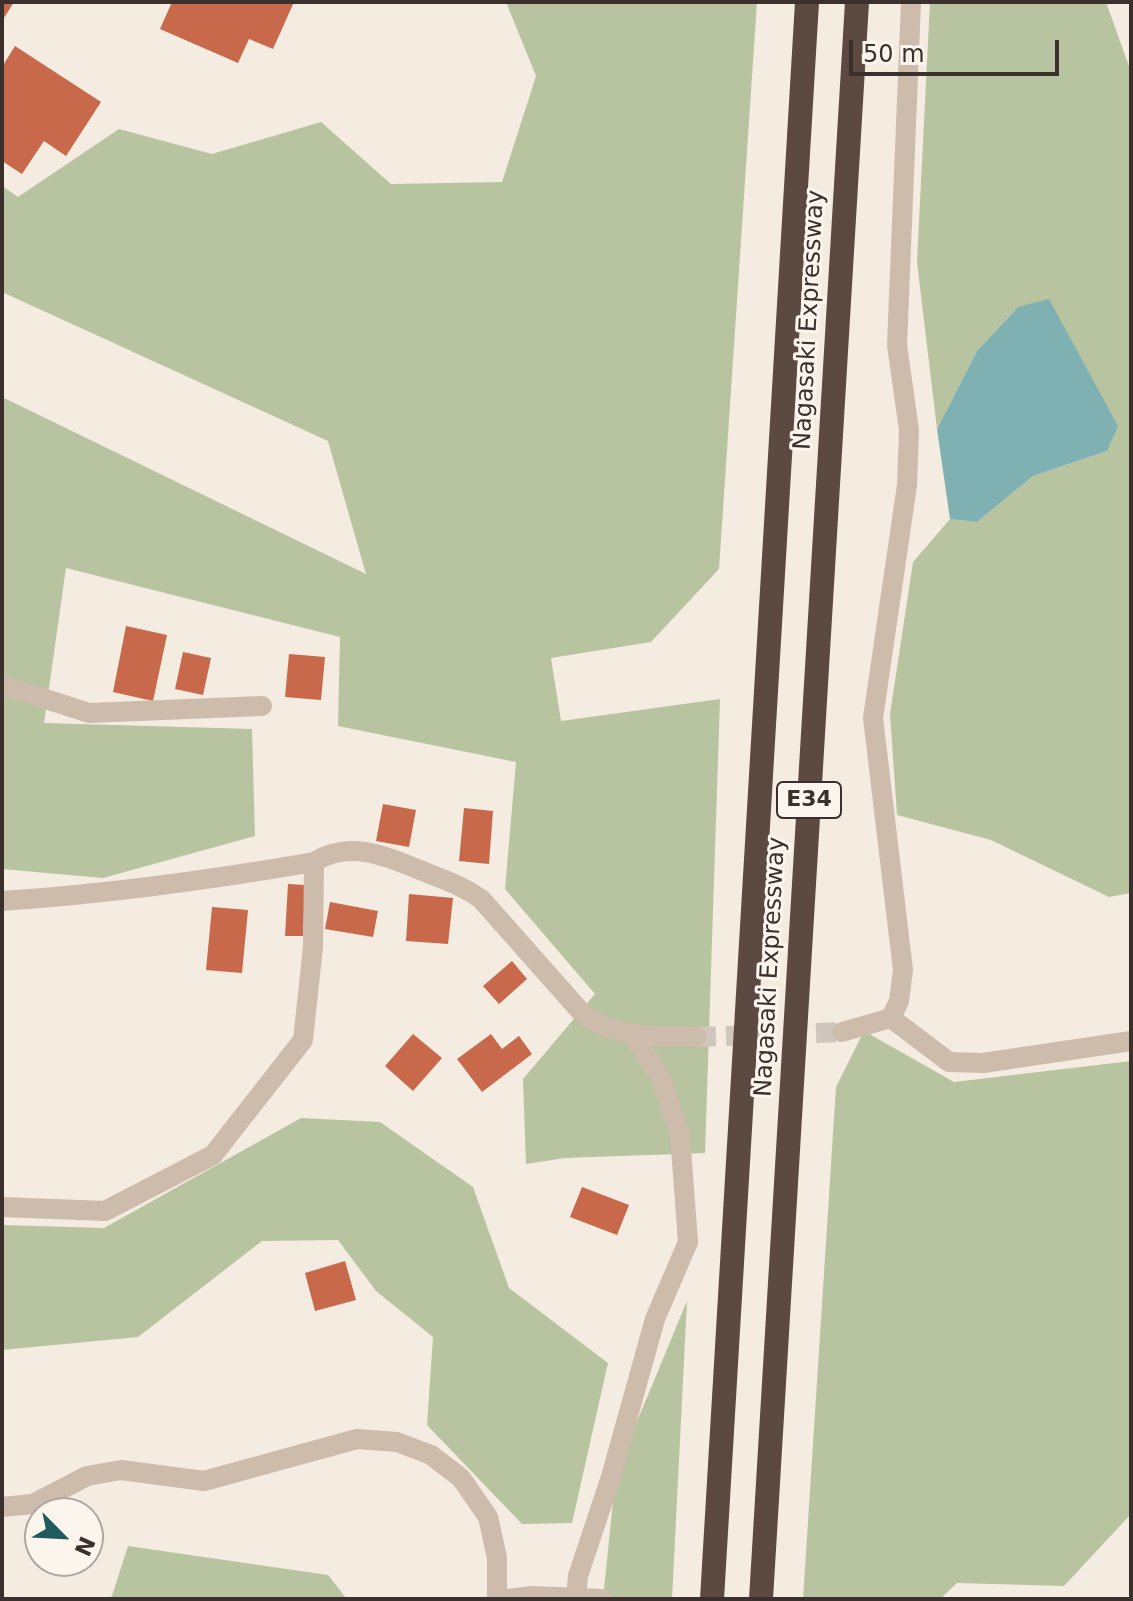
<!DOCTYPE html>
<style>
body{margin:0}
#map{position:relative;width:1133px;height:1601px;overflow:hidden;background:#f4ebe1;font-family:"DejaVu Sans",sans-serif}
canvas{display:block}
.frame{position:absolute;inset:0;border:4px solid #3b302b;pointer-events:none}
.north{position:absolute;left:24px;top:1497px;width:80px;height:80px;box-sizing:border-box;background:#fbf5ee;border:2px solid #aea6a0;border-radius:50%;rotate:114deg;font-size:22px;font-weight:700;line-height:32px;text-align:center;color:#3b302b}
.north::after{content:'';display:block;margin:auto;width:28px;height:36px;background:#1f5a5e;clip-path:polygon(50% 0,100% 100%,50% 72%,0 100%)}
.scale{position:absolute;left:849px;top:40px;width:210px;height:36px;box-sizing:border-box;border:4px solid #3b302b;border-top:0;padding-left:10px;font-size:24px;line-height:28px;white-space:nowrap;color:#3b302b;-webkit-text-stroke:6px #fbf5ee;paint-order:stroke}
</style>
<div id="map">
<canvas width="1133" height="1601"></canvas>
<div class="frame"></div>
<div class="north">N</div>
<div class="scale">50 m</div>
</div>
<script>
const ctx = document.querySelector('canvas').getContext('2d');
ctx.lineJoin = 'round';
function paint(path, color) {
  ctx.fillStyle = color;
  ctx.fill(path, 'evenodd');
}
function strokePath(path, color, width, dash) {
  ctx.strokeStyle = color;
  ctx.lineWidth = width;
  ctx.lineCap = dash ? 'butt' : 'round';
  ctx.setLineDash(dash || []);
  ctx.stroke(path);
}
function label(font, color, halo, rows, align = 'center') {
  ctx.font = font + ' "DejaVu Sans",sans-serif';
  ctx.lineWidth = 6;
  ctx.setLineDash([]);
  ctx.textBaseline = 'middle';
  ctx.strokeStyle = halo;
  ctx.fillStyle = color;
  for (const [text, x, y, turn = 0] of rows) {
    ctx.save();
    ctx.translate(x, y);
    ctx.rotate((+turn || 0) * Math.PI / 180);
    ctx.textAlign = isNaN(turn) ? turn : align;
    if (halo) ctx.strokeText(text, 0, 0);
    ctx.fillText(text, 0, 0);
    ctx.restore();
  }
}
paint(new Path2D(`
 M506,2H757L719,569L651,642L551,658L561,721L720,699L705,1153L565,1158L526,1164L523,1079L595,994L505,889L516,762L338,726L340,637L66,568L44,723L252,729L255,836L103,878L2,869V397L366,574L328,441L2,292V186L18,197L119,129L212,154L321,122L391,184L502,182L536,76Z
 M930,2H1106L1131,72V893L1109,897L991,840L897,815L890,714L913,562L950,519L977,522L1033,476L1107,451L1018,307L977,351L937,429L917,262Z
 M864,1031L954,1082L1131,1061V1514L1064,1586L957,1583L940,1599H803L836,1087Z
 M301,1118L380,1122L473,1187L509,1288L608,1363L572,1523L522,1524L427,1425L433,1337L376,1291L338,1240L262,1241L138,1337L2,1350V1225L104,1228Z
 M687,1301L672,1599H603L616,1472Z
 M128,1546L328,1575L347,1599H111Z`), '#b8c4a0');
paint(new Path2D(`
 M1049,299L1118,426L1107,451L1033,476L977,522L950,519L937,429L977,351L1018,307Z`), '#7fb0b2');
paint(new Path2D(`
 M2,2H14L2,21Z
 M172,2H294L273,49L249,39L238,63L160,29Z
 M15,46L101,102L66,156L44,141L22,174L2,161V67Z
 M126,626L167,635L153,701L113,692Z
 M183,652L211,658L203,695L175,689Z
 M289,654L325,657L321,700L285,697Z
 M383,804L416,810L409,847L376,841Z
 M464,808L493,811L489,864L459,861Z
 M288,884L305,885L303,936H285Z
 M409,894L453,898L448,944L406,941Z
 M330,902L378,911L373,937L325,929Z
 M212,907L248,910L242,973L206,970Z
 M512,961L527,979L499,1004L483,986Z
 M413,1034L442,1058L413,1091L385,1066Z
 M491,1034L502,1049L519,1036L532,1054L482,1092L457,1059Z
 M582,1187L629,1205L617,1235L570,1217Z
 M345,1261L356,1300L315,1311L305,1273Z`), '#c8694b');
strokePath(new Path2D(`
 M696,1037L842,1032`), '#cfc6bd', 20, [20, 10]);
strokePath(new Path2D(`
 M2,685L89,713L262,706
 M2,901C107,894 210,880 314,862C351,839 388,857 425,872C445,880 463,886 481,899L582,1013C614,1039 656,1036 696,1037
 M891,1018L949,1062L983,1063L1131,1041
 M842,1032L891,1018L899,1001L903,970L873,718L907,485L909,430L897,345L911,2
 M2,1207L105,1211L213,1155L303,1040L313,947L314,862
 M2,1507L33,1504L87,1476L121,1470L204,1481L357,1439L397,1442L431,1455L461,1478L488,1517L497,1558V1599
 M508,1599L532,1596L603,1599
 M576,1599L578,1576L611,1477L655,1319L688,1242L680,1135L661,1078L633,1036`), '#cdbbac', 20);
strokePath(new Path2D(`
 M712,1599L807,2
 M761,1599L857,2`), '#5c4a42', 24);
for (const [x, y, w] of [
 [809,800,64]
]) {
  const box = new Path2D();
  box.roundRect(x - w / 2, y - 18, w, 36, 6);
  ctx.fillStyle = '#fbf5ee';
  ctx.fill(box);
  strokePath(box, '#3b302b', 2);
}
label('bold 22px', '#3b302b', null, [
 ["E34",809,800]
]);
label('24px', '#3b302b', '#fbf5ee', [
 ["Nagasaki Expressway",810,320,-87],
 ["Nagasaki Expressway",771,967,-87]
]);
</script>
